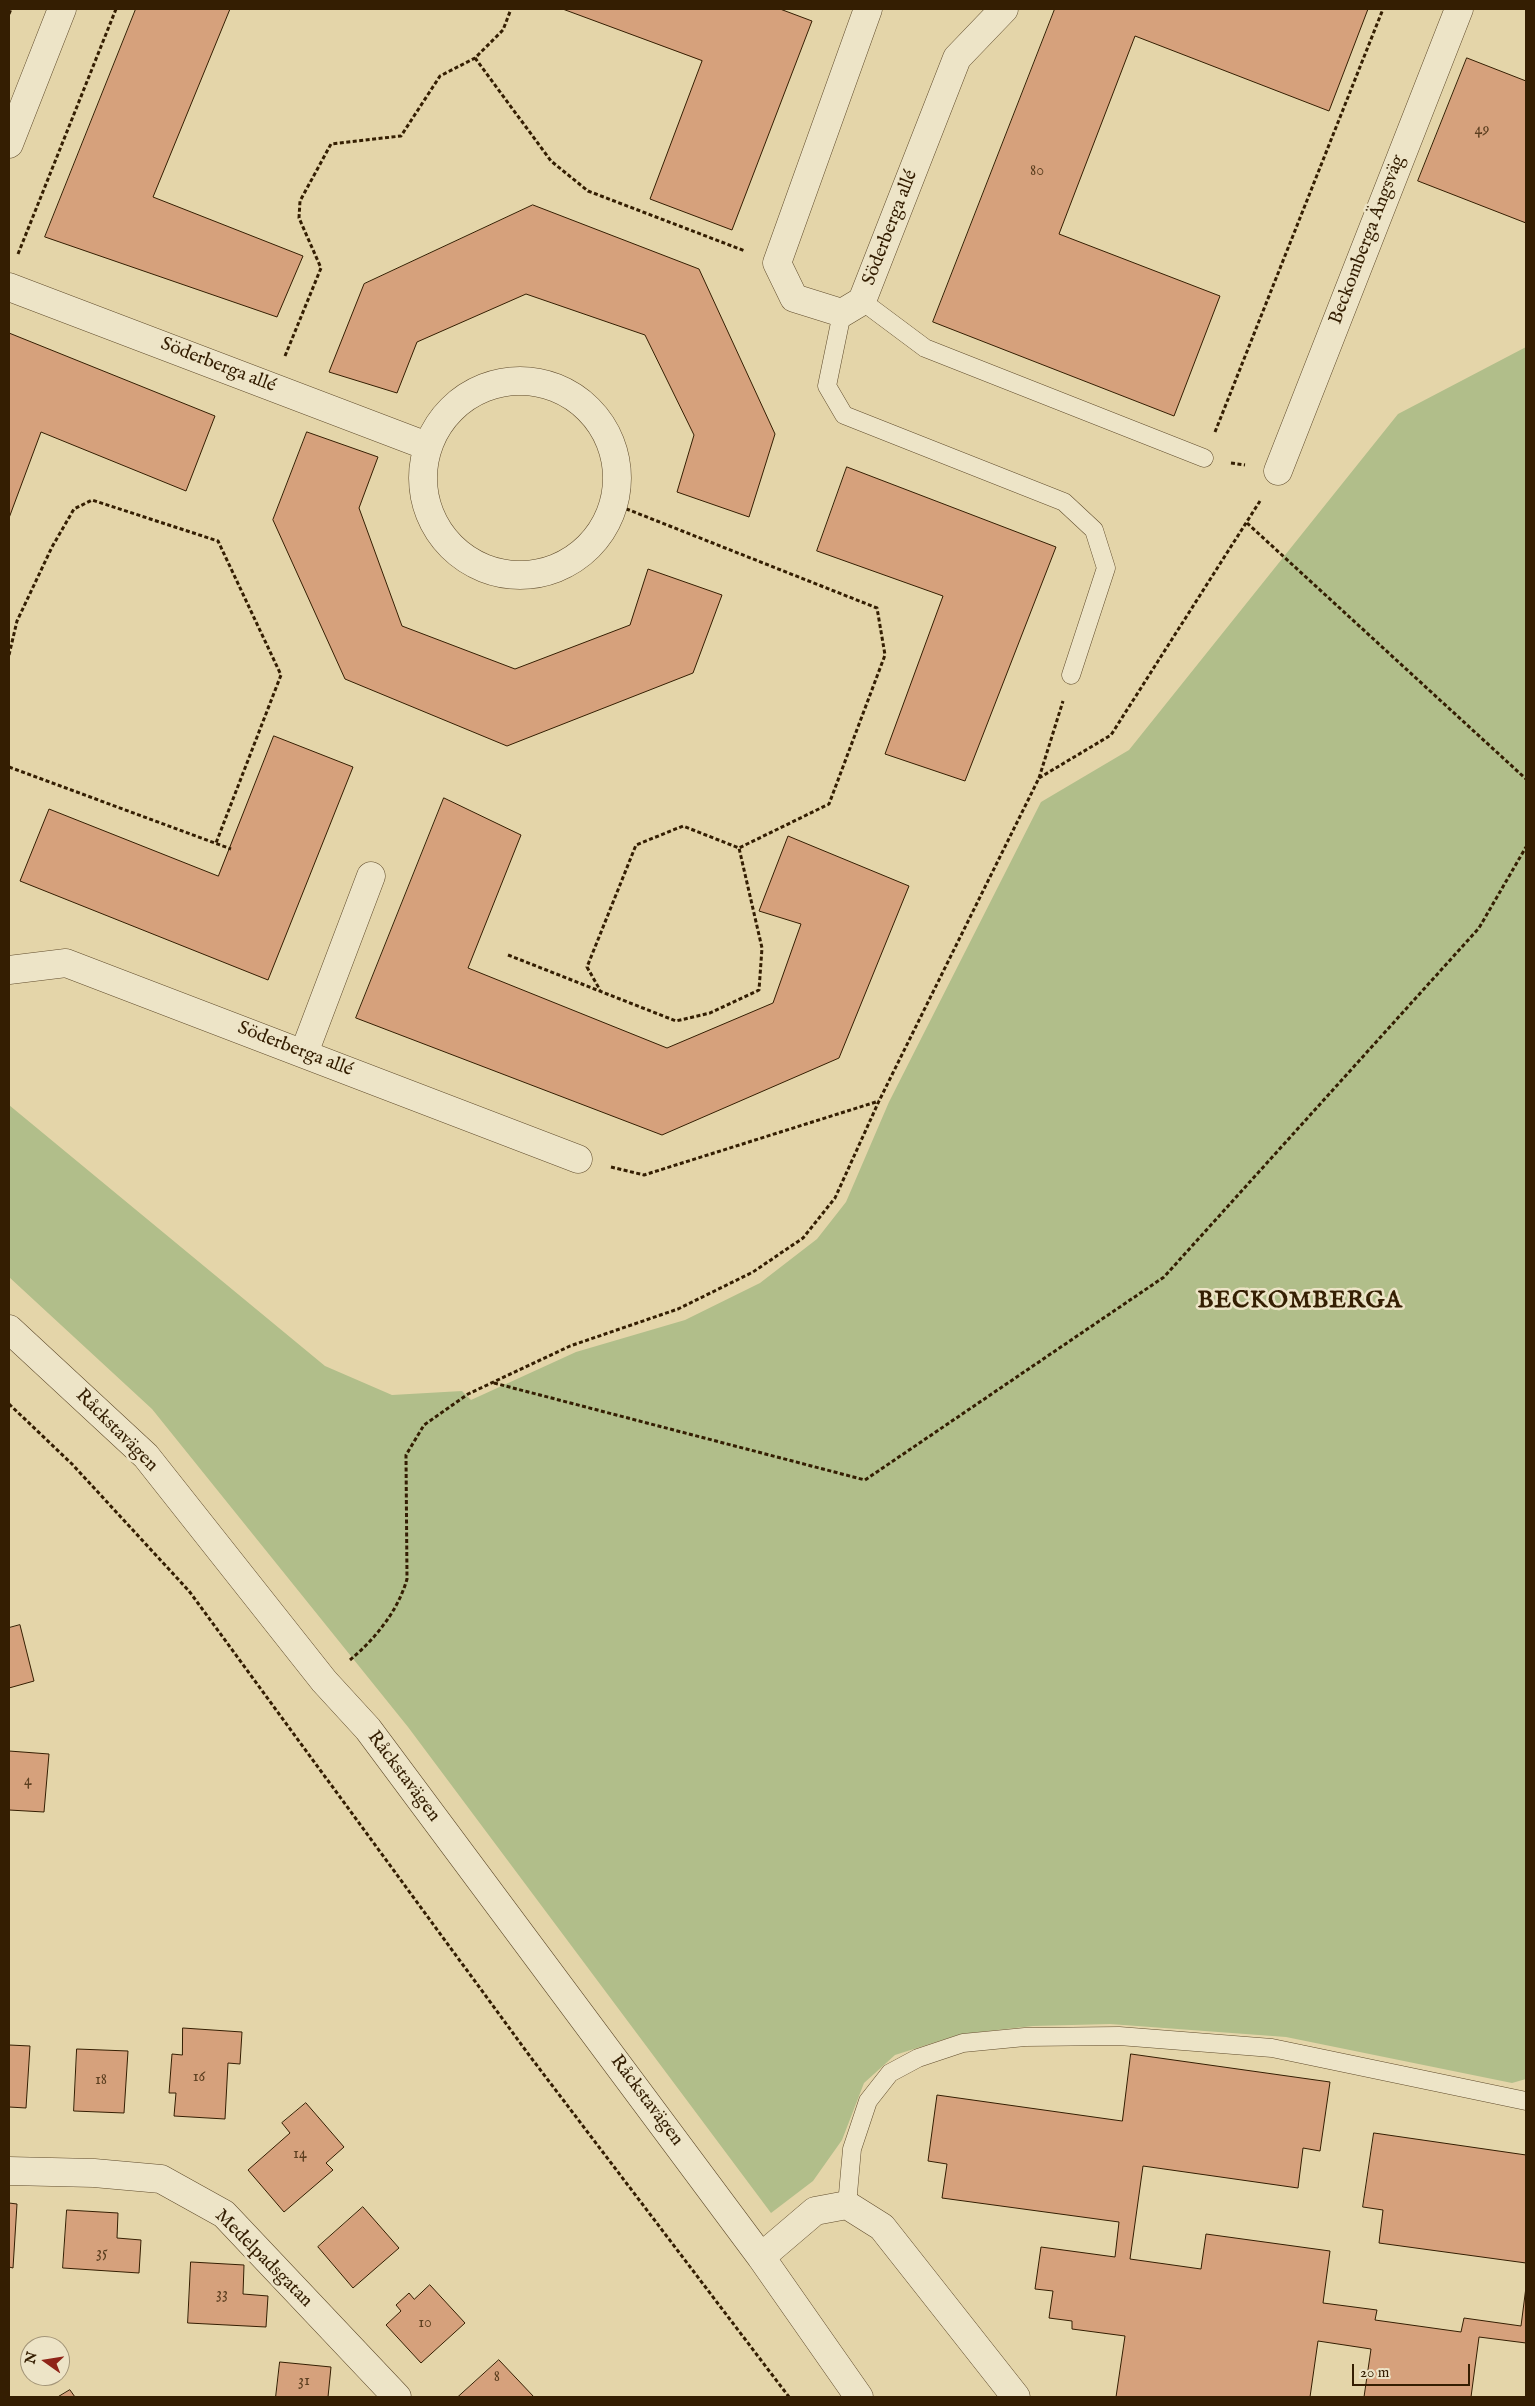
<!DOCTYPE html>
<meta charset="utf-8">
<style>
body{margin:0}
#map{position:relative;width:1535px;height:2406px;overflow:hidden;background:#e4d5a9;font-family:"IM FELL English",serif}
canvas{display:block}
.frame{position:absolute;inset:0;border:10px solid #341e02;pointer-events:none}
.north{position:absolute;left:20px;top:2336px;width:50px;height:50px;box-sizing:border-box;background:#ede4c7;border:1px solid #a39578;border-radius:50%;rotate:283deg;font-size:14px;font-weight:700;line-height:20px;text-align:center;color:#341e02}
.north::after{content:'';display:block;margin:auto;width:18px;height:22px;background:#8f2418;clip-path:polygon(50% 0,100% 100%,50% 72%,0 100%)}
.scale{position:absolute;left:1352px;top:2364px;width:118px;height:22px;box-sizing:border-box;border:2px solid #341e02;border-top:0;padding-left:6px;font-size:15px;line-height:18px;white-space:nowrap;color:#341e02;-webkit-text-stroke:4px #ede4c7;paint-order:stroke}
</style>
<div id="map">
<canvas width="1535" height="2406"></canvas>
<div class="frame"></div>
<div class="north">N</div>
<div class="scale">20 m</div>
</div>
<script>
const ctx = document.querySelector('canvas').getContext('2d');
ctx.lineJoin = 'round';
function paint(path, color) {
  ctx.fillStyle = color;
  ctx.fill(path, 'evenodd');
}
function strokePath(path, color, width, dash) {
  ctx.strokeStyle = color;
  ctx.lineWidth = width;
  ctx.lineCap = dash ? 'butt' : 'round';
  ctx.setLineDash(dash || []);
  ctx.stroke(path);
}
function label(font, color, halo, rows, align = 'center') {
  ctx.font = font + ' "IM FELL English",serif';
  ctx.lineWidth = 5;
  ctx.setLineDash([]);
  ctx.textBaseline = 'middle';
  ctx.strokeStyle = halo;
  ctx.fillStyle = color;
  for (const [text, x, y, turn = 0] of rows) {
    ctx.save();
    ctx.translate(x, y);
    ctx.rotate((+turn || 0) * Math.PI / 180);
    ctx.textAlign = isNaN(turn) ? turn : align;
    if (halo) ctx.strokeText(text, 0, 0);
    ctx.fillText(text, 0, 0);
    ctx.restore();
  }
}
paint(new Path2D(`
 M1526,347V2079L1512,2083L1286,2037L1110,2024L1033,2026L961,2034L895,2055L864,2083L842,2140L813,2181L771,2213L408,1727L152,1409L9,1277V1105L325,1366L392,1395L462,1391L471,1400L576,1352L685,1320L760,1283L817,1239L846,1202L889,1102L1041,802L1129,750L1398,414Z`), '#b1be8a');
const building = new Path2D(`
 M136,9H230L153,197L303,256L277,317L45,237Z
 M563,9H780L812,21L732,230L650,199L702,61Z
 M1055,9H1368L1329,111L1135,36L1059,234L1220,296L1174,416L933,322Z
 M1467,58L1526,81V223L1418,181Z
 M533,205L699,269L775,434L749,517L677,492L694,435L645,335L526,294L417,342L397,393L329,372L364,284Z
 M9,333L215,416L186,491L41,432L9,518Z
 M307,432L378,457L359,508L402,626L515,669L630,625L648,569L722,595L693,673L507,746L345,679L273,520Z
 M847,467L1056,547L965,781L885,754L943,596L817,551Z
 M274,736L353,767L268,980L20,881L49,809L218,876Z
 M444,798L521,835L468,968L667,1048L773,1003L801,924L759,911L788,836L909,886L839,1058L662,1135L356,1018Z
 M20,1625L34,1681L9,1688V1628Z
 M9,1751L49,1754L44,1812L9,1810Z
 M183,2028L242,2032L240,2064L228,2063L225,2119L174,2116L176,2093H169L172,2054L182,2055Z
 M9,2045L30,2046L26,2108L9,2107Z
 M77,2049L128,2051L124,2113L74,2111Z
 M1131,2054L1330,2082L1320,2151L1303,2148L1298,2188L1143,2166L1130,2259L1201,2269L1206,2234L1330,2251L1323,2303L1377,2310L1375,2320L1461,2332L1464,2318L1521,2326L1526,2287V2343L1479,2337L1471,2397H1364L1371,2349L1318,2341L1310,2397H1116L1125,2336L1072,2329V2321L1049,2318L1053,2291L1035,2289L1041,2247L1115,2257L1119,2222L942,2198L947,2164L928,2161L937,2095L1122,2121Z
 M306,2103L344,2147L326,2163L333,2170L284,2212L248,2170L290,2133L282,2123Z
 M1374,2133L1526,2155V2263L1379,2243L1383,2210L1363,2207Z
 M9,2203L17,2204L13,2268L9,2267Z
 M363,2207L399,2248L353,2288L318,2247Z
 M67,2210L118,2213L117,2238L141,2240L139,2273L63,2268Z
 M191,2262L244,2265L243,2294L268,2296L266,2327L188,2323Z
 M430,2285L465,2323L421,2363L386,2325L401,2311L396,2305L409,2293L414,2299Z
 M499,2360L534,2397H458Z
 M280,2362L331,2367L328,2397H276Z
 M70,2390L75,2397H58Z`);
paint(building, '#d6a17c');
strokePath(building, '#341e02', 1);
const service = new Path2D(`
 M862,301L925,348L1204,458
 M842,313L827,386L844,415L1064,502L1094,530L1106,568L1071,675
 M847,2205L852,2149L868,2101L890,2073L918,2058L963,2043L1025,2037L1119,2036L1272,2048L1526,2101`);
const minor = new Path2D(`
 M868,9L777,263L794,298L842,313L862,301L957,58L1004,9
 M9,144L62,9
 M9,287L427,446
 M423 478a97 97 0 1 1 194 0a97 97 0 1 1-194 0Z
 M1278,471L1459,9
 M9,970L66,963L578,1159
 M304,1053L371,876
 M9,1329L146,1456L324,1681L368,1729L761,2257L859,2397
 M9,2171L94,2173L161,2179L224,2214L397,2397
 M761,2257L815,2211L847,2205L882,2227L1016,2397`);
strokePath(service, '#604c2c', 19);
strokePath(minor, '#604c2c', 29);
strokePath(new Path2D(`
 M9,14L11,9
 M475,58L551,161L588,191L745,251
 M18,254L116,9
 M285,356L321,268L299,218L300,201L331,144L401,136L440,76L475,58L503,30L511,9
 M1215,432L1383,9
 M1231,463L1245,465
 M614,504L877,608L885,655L829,804L739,848
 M1247,523L1526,779
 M9,655L17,621L52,547L74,509L92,500L218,541L281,675L216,843
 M9,767L231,849
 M1039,778L1111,735L1260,501
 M508,955L676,1021L710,1013L759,990L762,948L739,848L683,826L636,845L587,967L600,990
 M611,1167L644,1175L879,1101
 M494,1383L865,1480L1164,1277L1479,928L1526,847
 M9,1404L72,1464L189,1591L529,2055L789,2397
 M350,1660C375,1639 398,1611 407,1579L406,1455L424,1425L468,1394L570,1346L678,1309L753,1272L803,1238L835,1198L879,1101L1039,778L1063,701`), '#341e02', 3, [4, 2.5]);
strokePath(service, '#ede4c7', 18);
strokePath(minor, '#ede4c7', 28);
label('16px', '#5c3f20', null, [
 ["49",1482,131],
 ["80",1037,172],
 ["4",28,1782],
 ["16",199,2078],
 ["18",101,2081],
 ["14",300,2155],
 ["35",102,2254],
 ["33",222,2295],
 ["10",425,2324],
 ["8",497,2378],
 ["31",304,2382]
]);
label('19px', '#341e02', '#ede4c7', [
 ["Söderberga allé",891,228,-69],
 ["Beckomberga Ängsväg",1368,240,-69],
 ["Söderberga allé",218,366,21],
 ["Söderberga allé",295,1050,21],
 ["Råckstavägen",116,1431,45],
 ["Råckstavägen",403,1777,53],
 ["Råckstavägen",646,2101,53],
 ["Medelpadsgatan",263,2259,45]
]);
ctx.letterSpacing = '1px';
label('bold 24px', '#341e02', '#ede4c7', [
 ["BECKOMBERGA",1300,1302]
]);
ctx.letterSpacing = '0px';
</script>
